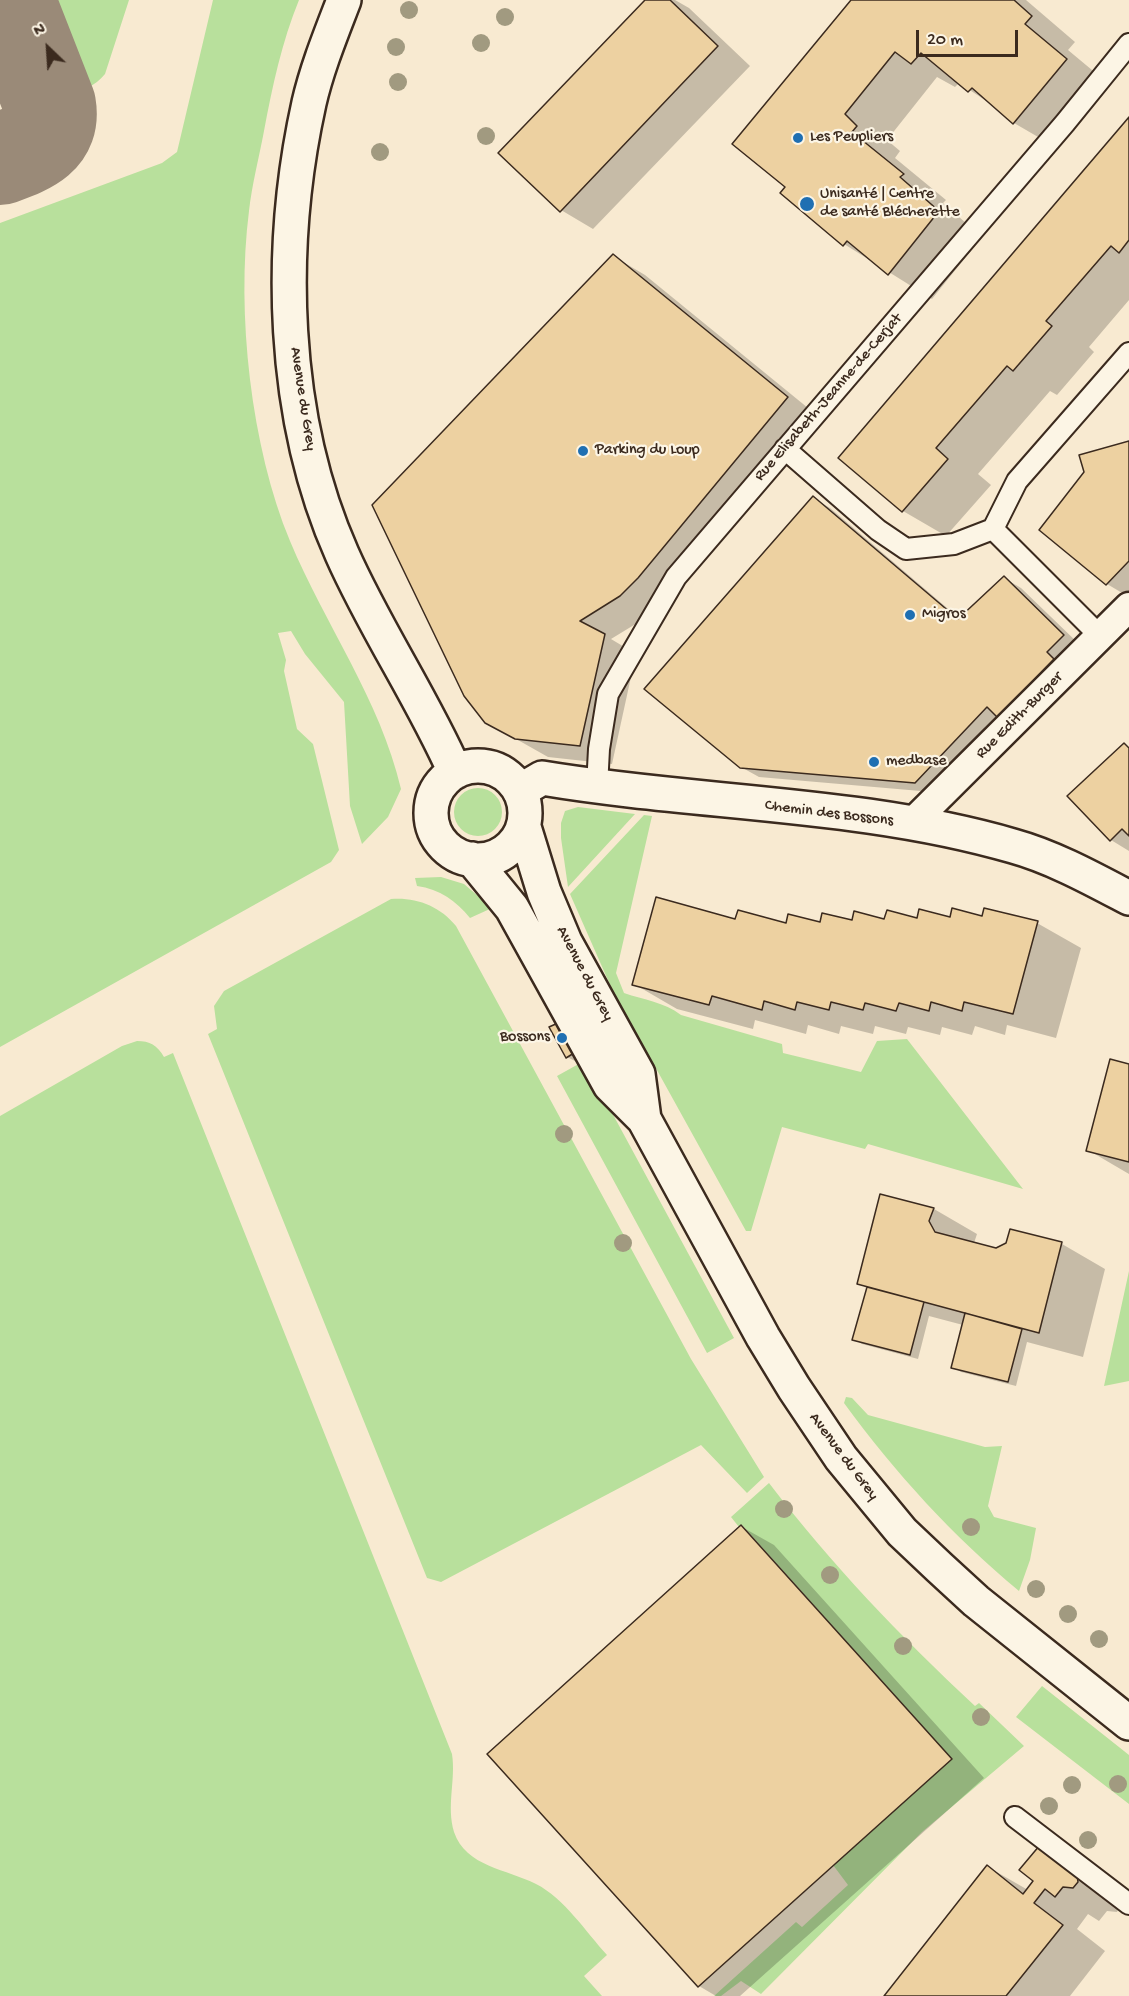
<!DOCTYPE html>
<meta charset="utf-8">
<style>
body{margin:0}
#map{position:relative;width:1129px;height:1996px;overflow:hidden;background:#f8ead1;font-family:"Gochi Hand",sans-serif}
canvas{display:block}
.north{position:absolute;left:18px;top:18px;width:60px;height:60px;-webkit-text-stroke:4px #fcf5e5;paint-order:stroke;rotate:335deg;font-size:16px;font-weight:700;line-height:24px;text-align:center;color:#3b2a1e}
.north::after{content:'';display:block;margin:auto;width:21px;height:27px;background:#3b2a1e;clip-path:polygon(50% 0,100% 100%,50% 72%,0 100%)}
.scale{position:absolute;left:916px;top:30px;width:102px;height:27px;box-sizing:border-box;border:3px solid #3b2a1e;border-top:0;padding-left:8px;font-size:18px;line-height:21px;white-space:nowrap;color:#3b2a1e;-webkit-text-stroke:4px #fcf5e5;paint-order:stroke}
</style>
<div id="map">
<canvas width="1129" height="1996"></canvas>
<div class="north">N</div>
<div class="scale">20 m</div>
</div>
<script>
const ctx = document.querySelector('canvas').getContext('2d');
ctx.lineJoin = 'round';
function paint(path, color) {
  ctx.fillStyle = color;
  ctx.fill(path, 'evenodd');
}
function strokePath(path, color, width, dash) {
  ctx.strokeStyle = color;
  ctx.lineWidth = width;
  ctx.lineCap = dash ? 'butt' : 'round';
  ctx.setLineDash(dash || []);
  ctx.stroke(path);
}
function label(font, color, halo, rows, align = 'center') {
  ctx.font = font + ' "Gochi Hand",sans-serif';
  ctx.lineWidth = 4.5;
  ctx.setLineDash([]);
  ctx.textBaseline = 'middle';
  ctx.strokeStyle = halo;
  ctx.fillStyle = color;
  for (const [text, x, y, turn = 0] of rows) {
    ctx.save();
    ctx.translate(x, y);
    ctx.rotate((+turn || 0) * Math.PI / 180);
    ctx.textAlign = isNaN(turn) ? turn : align;
    if (halo) ctx.strokeText(text, 0, 0);
    ctx.fillText(text, 0, 0);
    ctx.restore();
  }
}
paint(new Path2D(`
 M30,0H129L105,74C95,86 82,92 66,92Z
 M213,0H299C282,41 272,88 264,131C259,158 252,184 249,211C236,313 251,447 290,541C325,625 380,699 401,789L388,817L362,844L350,806L344,702L305,654L291,631L278,633L286,660L284,671L297,729L313,744L339,850L331,862L0,1047V223L162,163L177,152Z
 M454 812a24 24 0 1 1 48 0a24 24 0 1 1-48 0Z
 M578,807L635,814L568,887L561,838V823L565,811Z
 M644,815L652,816L616,973L624,993C644,1000 664,1002 681,1015L782,1044L783,1053L861,1072L877,1041L907,1039L1023,1189L868,1144L865,1149L782,1127L751,1231H746L611,987L570,894Z
 M441,877L464,884L492,908L470,918C456,901 440,889 417,886L415,878Z
 M391,899C416,897 440,906 456,926L691,1359L764,1477L747,1493L701,1445L441,1582L427,1578L208,1034L217,1029L214,1006L224,991Z
 M137,1041C150,1041 157,1045 164,1057L173,1053L452,1754C456,1780 446,1806 454,1832C466,1867 507,1869 536,1884C564,1898 586,1932 607,1955L584,1976L602,1996H0V1116L122,1046Z
 M584,1061L734,1338L707,1353L557,1076Z
 M1129,1271V1381L1104,1386Z
 M846,1397L852,1398L868,1415L985,1447L1002,1446L988,1506L994,1517L1036,1528L1030,1560L1019,1591C952,1535 896,1474 844,1403Z
 M769,1483C833,1566 898,1634 975,1706L979,1703L1024,1746L922,1832L761,1994L741,1981L721,1996H714L796,1922L802,1927L848,1885L833,1865L952,1759L742,1525L739,1527L731,1517Z
 M1042,1686L1129,1755V1804L1016,1717Z`), '#b8e09c');
paint(new Path2D(`
 M647,0H675L689,8L750,66L593,229L561,210Z
 M853,0H1026L1075,42L1068,50L1110,85L1057,148L1014,123L994,106L959,83L955,87L937,77L887,140L900,151L895,158L946,200L943,203L982,237L932,299L844,244L788,187Z
 M1129,119V300L1089,347L1094,352L1057,395L1050,391L978,474L991,485L946,536L903,511L841,458Z
 M613,256L645,275L819,417L652,614L611,639L636,654L612,764L548,757L486,722Z
 M1129,442V597L1107,584Z
 M813,498L830,508L960,619L1004,578L1021,588L1080,645L932,792L759,777L741,767Z
 M1124,745L1129,748V851L1111,840Z
 M983,918L1037,923L1081,948L1056,1038L1007,1025L1005,1035L975,1026L972,1035L942,1027L940,1035L908,1027L906,1034L875,1026L873,1034L841,1026L839,1034L808,1025L806,1034L755,1020L753,1029L677,1009L634,984L736,921L787,925Z
 M558,1024L582,1058L575,1061L567,1057Z
 M1129,1065V1174L1088,1150Z
 M881,1196L934,1209L977,1234L974,1243L996,1249L1007,1244L1011,1231L1062,1244L1105,1269L1083,1357L1027,1342L1016,1386L961,1372L953,1367L963,1325L929,1316L918,1359L862,1344L854,1339L868,1289L859,1283Z
 M742,1527L774,1545L984,1778L740,1996H716L699,1986Z
 M1040,1847L1121,1904L1117,1912L1107,1911L1099,1921L1088,1914L1077,1929L1105,1951L1070,1996H886L988,1867L1028,1890L1035,1881Z`), '#0003');
strokePath(new Path2D(`
 M0,159C27,149 56,140 50,105L9,0`), '#9a8a78', 92);
const building = new Path2D(`
 M645,0H670L718,46L560,212L498,153Z
 M851,0H1014L1032,16L1025,24L1067,59L1013,124L972,88L968,92L921,53L911,64L895,52L845,114L857,126L852,132L904,174L900,177L939,211L888,275L847,241L843,246L780,193L785,187L732,144Z
 M1129,117V240L1119,253L1111,246L1046,321L1052,326L1013,371L1007,366L936,448L948,459L902,512L838,458Z
 M613,254L788,397L638,578L620,596L580,621L605,634L580,746L515,739L485,723L464,696L372,505Z
 M1129,441V561L1106,585L1039,530L1084,472L1079,455Z
 M813,496L958,619L1004,576L1064,635L1047,652L1054,659L1033,681L1039,687L1004,724L987,707L915,783L740,768L644,689Z
 M1124,743L1129,748V836L1122,829L1110,841L1067,796Z
 M656,897L735,919L738,910L786,923L788,914L820,922L822,913L852,920L854,911L884,919L887,910L917,918L919,909L950,917L952,908L982,916L984,908L1038,921L1013,1014L964,1002L962,1011L931,1002L929,1011L899,1003L896,1011L865,1003L863,1010L831,1002L829,1010L797,1002L795,1010L764,1001L762,1010L712,996L709,1005L632,985Z
 M558,1023L574,1053L566,1058L549,1027Z
 M1110,1059L1129,1064V1162L1086,1151Z
 M880,1194L934,1208L929,1221L935,1232L996,1248L1006,1243L1010,1229L1062,1242L1039,1333L857,1284Z
 M867,1287L924,1302L910,1355L852,1340Z
 M965,1313L1022,1329L1008,1382L951,1368Z
 M741,1525L952,1759L698,1987L487,1754Z
 M1040,1845L1077,1875L1078,1882L1073,1888L1063,1887L1055,1897L1045,1889L1034,1903L1063,1925L1006,1996H884L987,1865L1023,1894L1033,1881L1019,1870Z`);
paint(building, '#edd1a1');
strokePath(building, '#3b2a1e', 1.5);
const service = new Path2D(`
 M785,449L878,530L906,549L954,544L993,529L1100,636
 M993,529L1017,481L1129,353
 M597,787L599,749L608,694L676,577L1065,123L1129,44
 M1015,1817L1129,1904`);
const pedestrian = new Path2D(`
 M911,824L1129,607`);
const minor = new Path2D(`
 M520,791L542,778C697,804 862,802 1013,846C1053,857 1093,879 1129,898`);
const tertiary = new Path2D(`
 M344,0C331,34 317,68 309,103C277,248 281,417 342,554C375,629 422,697 455,772
 M431 813a47 47 0 1 1 94 0a47 47 0 1 1-94 0Z
 M524,827L544,892L565,942L638,1074L644,1119
 M472,859L512,908L610,1085L644,1119L763,1337L794,1388L841,1458L902,1532L939,1567L976,1601L1129,1723`);
strokePath(service, '#3b2a1e', 24);
strokePath(pedestrian, '#3b2a1e', 33);
strokePath(minor, '#3b2a1e', 38);
strokePath(tertiary, '#3b2a1e', 38);
strokePath(service, '#fcf5e5', 20);
strokePath(pedestrian, '#fcf5e5', 28);
strokePath(minor, '#fcf5e5', 33);
strokePath(tertiary, '#fcf5e5', 33);
ctx.fillStyle = '#a19a80';
for (const [x, y] of [
 [409,10],
 [505,17],
 [481,43],
 [396,47],
 [398,82],
 [486,136],
 [380,152],
 [564,1134],
 [623,1243],
 [784,1509],
 [971,1527],
 [830,1575],
 [1036,1589],
 [1068,1614],
 [1099,1639],
 [903,1646],
 [981,1717],
 [1118,1784],
 [1072,1785],
 [1049,1806],
 [1088,1840]
]) {
  ctx.beginPath();
  ctx.arc(x, y, 9, 0, 2 * Math.PI);
  ctx.fill();
}
for (const [x, y, r, color] of [
 [798,138,6,"#1f6fb2"],
 [807,204,8,"#1f6fb2"],
 [583,451,6,"#1f6fb2"],
 [910,615,6,"#1f6fb2"],
 [874,762,6,"#1f6fb2"],
 [562,1038,6,"#1f6fb2"]
]) {
  const dot = new Path2D();
  dot.arc(x, y, r, 0, 2 * Math.PI);
  ctx.fillStyle = color;
  ctx.fill(dot);
  strokePath(dot, '#fcf5e5', 2);
}
label('16px', '#3b2a1e', '#fcf5e5', [
 ["Les Peupliers",810,138],
 ["Unisanté | Centre",820,195],
 ["de santé Blécherette",820,213],
 ["Parking du Loup",595,451],
 ["Migros",922,615],
 ["medbase",886,762],
 ["Bossons",550,1038,"right"]
], 'left');
label('16px', '#3b2a1e', '#fcf5e5', [
 ["Rue Elisabeth-Jeanne-de-Cerjat",829,398,-49],
 ["Avenue du Grey",302,399,81],
 ["Rue Edith-Burger",1020,716,-45],
 ["Chemin des Bossons",829,814,7],
 ["Avenue du Grey",584,974,62],
 ["Avenue du Grey",843,1457,53]
]);
</script>
